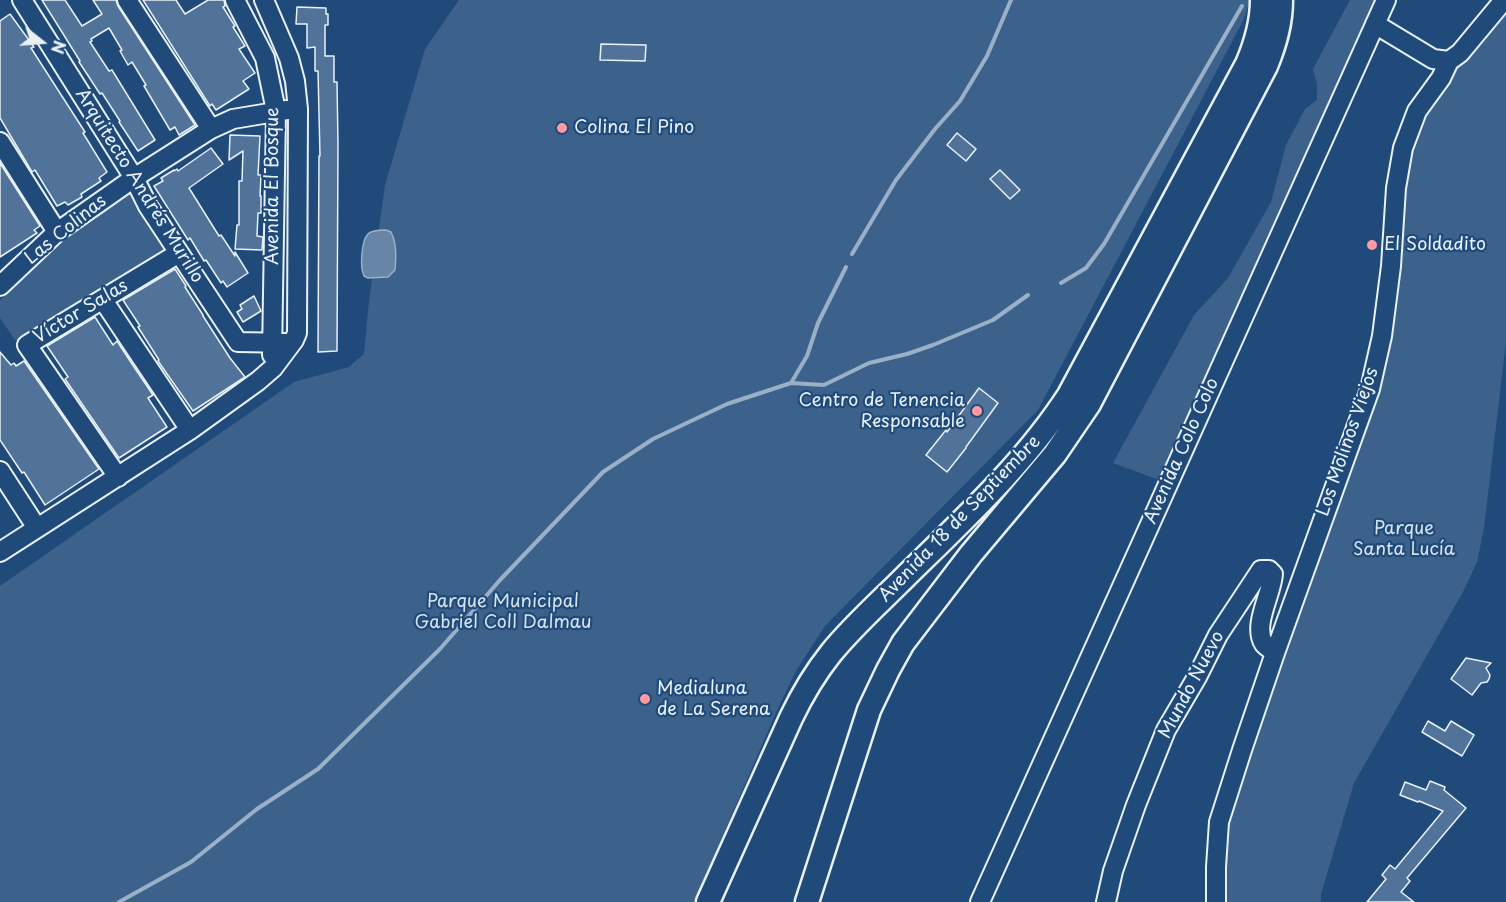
<!DOCTYPE html>
<meta charset="utf-8">
<style>
body{margin:0}
#map{position:relative;width:1506px;height:902px;overflow:hidden;background:#1f4a7a;font-family:"Playpen Sans",sans-serif}
canvas{display:block}
.north{position:absolute;left:12px;top:12px;width:60px;height:60px;-webkit-text-stroke:4px #1f4a7a;paint-order:stroke;rotate:107deg;font-size:16px;font-weight:700;line-height:24px;text-align:center;color:#e8f1f8}
.north::after{content:'';display:block;margin:auto;width:21px;height:27px;background:#e8f1f8;clip-path:polygon(50% 0,100% 100%,50% 72%,0 100%)}
</style>
<div id="map">
<canvas width="1506" height="902"></canvas>
<div class="north">N</div>
</div>
<script>
const ctx = document.querySelector('canvas').getContext('2d');
ctx.lineJoin = 'round';
function paint(path, color) {
  ctx.fillStyle = color;
  ctx.fill(path, 'evenodd');
}
function strokePath(path, color, width, dash) {
  ctx.strokeStyle = color;
  ctx.lineWidth = width;
  ctx.lineCap = dash ? 'butt' : 'round';
  ctx.setLineDash(dash || []);
  ctx.stroke(path);
}
function label(font, color, halo, rows, align = 'center') {
  ctx.font = font + ' "Playpen Sans",sans-serif';
  ctx.lineWidth = 4.5;
  ctx.setLineDash([]);
  ctx.textBaseline = 'middle';
  ctx.strokeStyle = halo;
  ctx.fillStyle = color;
  for (const [text, x, y, turn = 0] of rows) {
    ctx.save();
    ctx.translate(x, y);
    ctx.rotate((+turn || 0) * Math.PI / 180);
    ctx.textAlign = isNaN(turn) ? turn : align;
    if (halo) ctx.strokeText(text, 0, 0);
    ctx.fillText(text, 0, 0);
    ctx.restore();
  }
}
paint(new Path2D(`
 M459,0H1250L1244,19L1038,410L825,626L796,671L778,708L694,902H0V586L294,382L349,367L364,354L369,301L385,185L425,49Z
 M1350,0H1376L1281,210L1162,481L1113,463L1194,315L1228,278L1271,202L1286,145L1305,109L1317,100V84L1313,69Z
 M1506,12V342L1484,528L1477,562L1463,592L1354,783L1321,894V902H1223L1226,823L1249,752L1377,391L1403,189L1410,150L1423,115L1454,72Z
 M129,193L134,197L165,246V252L21,341L15,340L0,318V300L69,236Z`), '#3c628c');
const water = new Path2D(`
 M386,230L391,232C397,244 396,257 395,270L388,277L368,278L364,276C360,268 361,241 368,234C372,230 380,230 386,230Z`);
paint(water, '#6685a7');
strokePath(water, '#9ab0c7', 1.5);
strokePath(new Path2D(`
 M852,254L896,180L935,129L960,101L987,56L1011,0
 M1061,283L1086,268L1104,244L1242,6
 M791,383L807,356L818,323L846,267
 M119,902L191,862L257,809L318,769L440,649L500,580L603,472L653,439L727,404L791,383L824,385L869,363L907,354L933,345L993,320L1028,295`), '#9ab0c7', 4);
const building = new Path2D(`
 M42,0H65L82,26L102,14L93,0H116L118,6L195,125L179,135L175,127L170,130L144,86L146,85L132,62L128,65L120,51L122,50L109,28L91,39L92,41L90,42L109,71L112,70L155,140L138,151L119,122L120,121L102,93L100,94L87,74L79,62L80,61Z
 M143,0H176L185,14L208,0H224L225,6L223,7L235,26L233,27L245,46L239,49L255,73L243,81L249,89L216,110L212,104L210,106Z
 M297,7L326,8V14H328V25H325V56H334V82H337L338,144L337,351L318,352L319,156H320L318,71H315V47L307,48V24H296Z
 M10,14L34,47L31,48L85,132L83,133L107,172L99,178L101,181L81,194L82,197L68,205L65,202L57,206L35,170L32,172L0,118V21Z
 M601,44L646,45L645,61L600,60Z
 M957,133L976,149L966,161L947,145Z
 M230,135L260,136L258,175H261L260,196H261V213H258L257,236L263,237L262,250L235,249L237,225H239V181H242L243,151L229,160Z
 M211,148L223,164L189,188L219,236L221,235L235,256V252L248,273L227,287L223,281L221,283L206,260L204,261L190,238L188,240L154,186L163,181L161,178L174,170V171L177,169L178,171Z
 M0,163L40,226L34,230L37,233L0,257Z
 M1000,170L1020,190L1010,199L990,179Z
 M175,269L186,286L185,287L203,315V316L230,358L245,377L193,411L158,361L159,360L138,327L140,326L123,300Z
 M254,296L261,311L243,322L237,312L242,309L240,305Z
 M95,317L113,345L117,341L132,364L153,395L148,398L167,427L119,458L65,379L68,377L47,346Z
 M0,352L11,365L14,363L16,366L24,361L99,469L45,505L24,472L22,473L0,440Z
 M979,388L998,403L966,447V448L947,472L926,455L946,430L947,432Z
 M1466,658L1491,663L1486,668L1490,675L1489,679L1487,682L1481,683L1472,695L1451,679Z
 M1428,721L1445,731L1451,721L1474,735L1462,756L1422,732Z
 M1430,781L1445,787L1444,790L1466,808L1407,878L1410,881L1401,892L1414,902H1367L1386,879L1382,875L1390,865L1395,869L1443,811L1419,801L1418,802L1400,795L1405,782L1426,790Z`);
paint(building, '#517399');
strokePath(building, '#e8f1f8', 1.5);
const minor = new Path2D(`
 M22,0L134,178L148,206L238,342L291,343L294,340
 M127,0L211,129
 M235,0L265,58L276,111L272,355
 M1375,24L1433,59L1449,61
 M0,142L57,232
 M0,286L57,232L134,178L211,129L233,119L287,110
 M103,300L190,430
 M0,471L37,528
 M118,477L27,345L179,253
 M0,552L190,430L258,381L273,368L294,340L297,333L298,109L295,81L289,58L264,0
 M980,902L1386,0
 M1106,902L1113,871L1136,805L1166,730L1197,677L1218,635L1261,570H1269L1273,574C1272,594 1252,625 1264,644C1267,647 1271,650 1275,653
 M1216,902V867L1219,822L1242,750L1275,653L1370,389L1382,336L1391,266L1396,188L1403,148L1417,111L1441,78L1449,61L1460,53L1504,0`);
const major = new Path2D(`
 M708,902L791,718C802,695 815,673 831,653C853,626 880,602 904,578C963,520 1024,464 1069,395L1247,64C1256,43 1262,23 1262,0
 M807,902L869,710L888,670L903,643L971,554L1055,454L1089,404L1266,66C1275,44 1281,24 1281,0`);
strokePath(minor, '#e8f1f8', 22);
strokePath(major, '#e8f1f8', 27);
strokePath(minor, '#1f4a7a', 18);
strokePath(major, '#1f4a7a', 22);
for (const [x, y, r, color] of [
 [562,128,6,"#ff9aa2"],
 [1372,245,6,"#ff9aa2"],
 [977,411,6,"#ff9aa2"],
 [645,699,6,"#ff9aa2"]
]) {
  const dot = new Path2D();
  dot.arc(x, y, r, 0, 2 * Math.PI);
  ctx.fillStyle = color;
  ctx.fill(dot);
  strokePath(dot, '#1f4a7a', 2);
}
label('18px', '#e8f1f8', '#1f4a7a', [
 ["Colina El Pino",574,128],
 ["El Soldadito",1384,245],
 ["Centro de Tenencia",965,401,"right"],
 ["Responsable",965,422,"right"],
 ["Medialuna",657,689],
 ["de La Serena",657,710]
], 'left');
label('18px', '#e8f1f8', '#1f4a7a', [
 ["Arquitecto Andrés Murillo",139,186,58],
 ["Avenida El Bosque",273,186,-90],
 ["Las Colinas",66,230,-39],
 ["Víctor Salas",81,312,-31],
 ["Los Molinos Viejos",1348,442,-71],
 ["Avenida Colo Colo",1182,451,-66],
 ["Avenida 18 de Septiembre",960,519,-46],
 ["Mundo Nuevo",1192,685,-62]
]);
label('18px', '#d7e3ed', '#1f4a7a', [
 ["Parque",1404,529],
 ["Santa Lucía",1404,550],
 ["Parque Municipal",503,602],
 ["Gabriel Coll Dalmau",503,623]
]);
</script>
